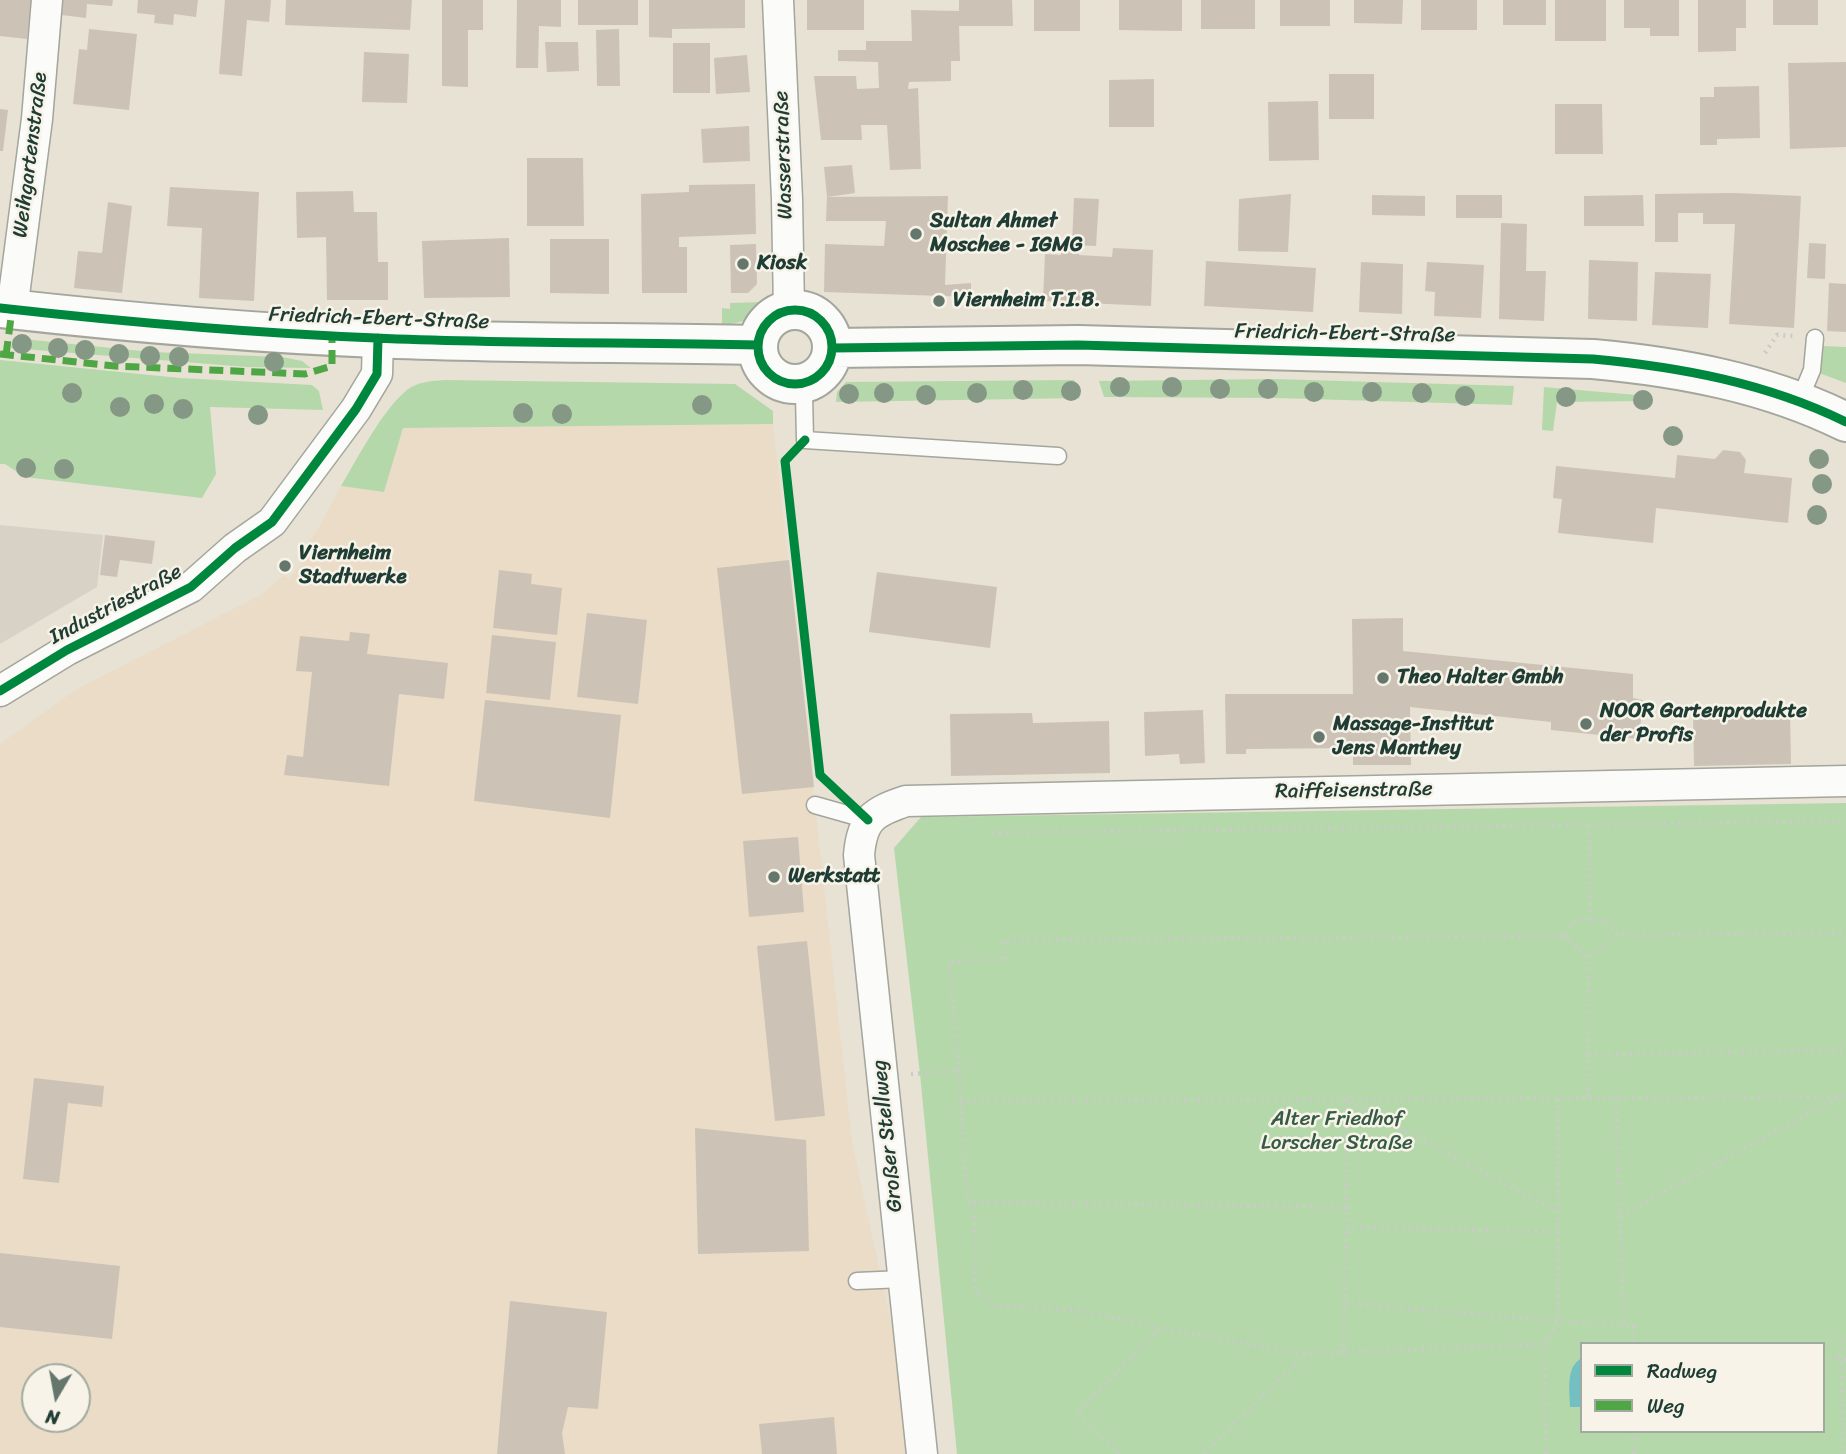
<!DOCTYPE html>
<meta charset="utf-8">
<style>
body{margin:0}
#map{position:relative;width:1846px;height:1454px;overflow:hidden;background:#e7e2d4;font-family:Sriracha,sans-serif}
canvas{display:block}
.legend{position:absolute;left:1580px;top:1342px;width:245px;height:91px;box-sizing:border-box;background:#f7f3e8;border:2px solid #a1aaa0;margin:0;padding:9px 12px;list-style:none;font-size:21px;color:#1f3d34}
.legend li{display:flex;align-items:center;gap:14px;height:35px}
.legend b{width:35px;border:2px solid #a1aaa0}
.north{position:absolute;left:21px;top:1363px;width:70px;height:70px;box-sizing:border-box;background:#f7f3e8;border:2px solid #a1aaa0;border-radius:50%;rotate:190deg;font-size:19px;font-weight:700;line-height:28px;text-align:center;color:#1f3d34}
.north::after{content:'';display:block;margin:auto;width:24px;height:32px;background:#65776c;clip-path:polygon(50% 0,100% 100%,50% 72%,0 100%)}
</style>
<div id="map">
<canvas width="1846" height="1454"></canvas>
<ul class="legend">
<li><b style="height:9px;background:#00873e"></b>Radweg</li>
<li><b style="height:9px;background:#4fa644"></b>Weg</li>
</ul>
<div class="north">N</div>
</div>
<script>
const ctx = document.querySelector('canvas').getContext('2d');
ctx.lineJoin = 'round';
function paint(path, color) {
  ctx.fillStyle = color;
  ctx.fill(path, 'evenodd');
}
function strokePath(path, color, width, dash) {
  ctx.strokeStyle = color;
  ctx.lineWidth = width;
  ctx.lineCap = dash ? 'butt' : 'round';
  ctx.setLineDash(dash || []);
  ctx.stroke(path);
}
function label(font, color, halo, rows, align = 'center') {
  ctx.font = font + ' Sriracha,sans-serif';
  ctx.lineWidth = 5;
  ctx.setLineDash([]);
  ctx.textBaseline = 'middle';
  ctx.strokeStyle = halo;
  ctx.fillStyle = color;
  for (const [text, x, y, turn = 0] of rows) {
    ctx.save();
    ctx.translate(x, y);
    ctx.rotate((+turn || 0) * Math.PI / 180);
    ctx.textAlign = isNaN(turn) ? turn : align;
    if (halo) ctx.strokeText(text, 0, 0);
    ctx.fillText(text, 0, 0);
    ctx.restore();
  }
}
paint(new Path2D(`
 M773,424L852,1142L919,1454H0V744L77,689L261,595L283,576L289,579L303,562L297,557L317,531L341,486L384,492L403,428ZM35,1377H77V1419H35Z`), '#eadcc6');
paint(new Path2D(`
 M0,525L103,535L97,587L0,644Z`), '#d8d1c5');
paint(new Path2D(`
 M763,302C754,320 741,323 722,325V308L730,309V303Z
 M13,338L152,352L282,357L302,361L311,368L246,367L11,348Z
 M1822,346L1846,347V383L1819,373Z
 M0,360L180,378L312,385L319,391L323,410L210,407L216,474L202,498L25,477L5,464H0Z
 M1273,379L1514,386L1512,405L1275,398L1104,397L1099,381Z
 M444,380L735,384L773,411V424L403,428L384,492L341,486C357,459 383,409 407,390C417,382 431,381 444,380Z
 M1074,380L1080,398L836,402L837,392L846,382Z
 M1544,387L1648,396L1644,401L1557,402L1553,431L1542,430Z
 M1846,803V1454H957L920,1074L894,848L921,817ZM1582,1344H1823V1431H1582Z`), '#b5d8ab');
paint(new Path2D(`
 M1582,1358V1407H1570C1570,1390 1565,1367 1582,1358Z`), '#73bfc2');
paint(new Path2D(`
 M0,0H31L27,39L0,36Z
 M63,0H113L112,6L87,4L86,18L62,15Z
 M138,0H198L196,17L174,14L173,25L154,23L155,15L137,13Z
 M225,0H271L269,22L247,20L242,76L219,74Z
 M286,0H412L410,30L285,25Z
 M442,0H483V30H468V87L442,86Z
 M517,0H561V27L539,26L538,68H516Z
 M578,0H638V25H578Z
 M649,0H745V28L672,29V38L649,37Z
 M807,0H864V30H807Z
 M959,0H1012L1013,26H959L960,61H951V81L909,82L908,89L918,88L921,169L890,170L887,125H861L862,140H821L814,76H856L857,89L879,88L878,62L838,61V50H866V41H912L911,10L959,11Z
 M1034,0H1080V31H1034Z
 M1119,0H1182V31L1119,30Z
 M1201,0H1255V29H1201Z
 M1280,0H1330V26H1280Z
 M1354,0H1403L1402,24L1354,23Z
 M1421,0H1477V30H1421Z
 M1503,0H1546V25H1503Z
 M1555,0H1606V41H1555Z
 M1624,0H1679V36H1650V28H1624Z
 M1698,0H1746V28H1736V51L1698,52Z
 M1773,0H1818V25H1773Z
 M89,29L137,34L129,110L73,104L79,49L87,50Z
 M619,29L620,86H597L596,30Z
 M545,42H578L579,71L547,72Z
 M673,43H710V93H673Z
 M364,52L409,54L407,103L362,102Z
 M747,55L750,92L716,94L714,58Z
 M1846,62V147L1790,149L1788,63Z
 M1329,74H1374V119H1329Z
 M1154,79V127H1109V80Z
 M1759,86L1760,138L1717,139V145H1700V97H1714V87Z
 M1318,101L1319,160L1269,161L1268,102Z
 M1555,104H1602L1603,154H1555Z
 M0,109L8,110L3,151H0Z
 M749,126L750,161L703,163L701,129Z
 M527,158H583L584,226H527Z
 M852,165L855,193L827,197L824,167Z
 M755,184L756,234L679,237V247H687V293H642L641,194L689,192V185Z
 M170,187L259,192L254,301L199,298L202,228L167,226Z
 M353,191L354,212H377L378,262H388V300H327L326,237L297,238L296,192Z
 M1734,193L1801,196L1794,328L1729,324L1735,224H1703V213H1678V242H1655V194Z
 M1291,194L1288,252L1238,251L1239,199Z
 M1372,195L1425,196V216L1372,215Z
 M1456,195H1502V218H1456Z
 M1643,195L1644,226H1584V196Z
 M948,196L945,285L971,283V297L824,292L825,244L884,246L886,221H826L827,197Z
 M1074,198L1099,199L1096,246L1072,245Z
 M108,202L132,206L122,293L74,288L78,251L102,253Z
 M1501,223L1527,224L1526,271H1546L1544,321L1499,319Z
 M509,238L510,297L424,298L422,241Z
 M550,239H609V294L550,293Z
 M1809,243L1826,244L1825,279L1807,278Z
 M756,244L757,284L748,293H731L730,245Z
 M1113,248L1153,250L1151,306L1043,301L1045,254L1061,255V250L1079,251V255L1112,257Z
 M1589,260L1638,262L1637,321L1588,319Z
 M1206,261L1316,268L1313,312L1204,306Z
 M1361,262L1403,264L1402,314L1359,312Z
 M1427,262L1484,265L1481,318L1434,316L1435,292L1425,291Z
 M1655,272L1711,274L1708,328L1652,325Z
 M1829,283L1846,284V332L1827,331Z
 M1723,450L1740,452L1746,460L1744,473L1792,478L1788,523L1656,508L1653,543L1558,533L1562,499L1553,498L1556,466L1675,478L1677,455L1715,459Z
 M105,535L155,541L152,564L120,560L117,577L100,575Z
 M789,560L814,787L742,794L717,568Z
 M499,570L532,574L531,584L562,588L557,635L493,628Z
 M877,572L997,587L990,648L869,632Z
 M587,613L647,620L638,704L577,697Z
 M1403,618V651L1633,674V698L1643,700L1639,739L1551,730V722L1410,707L1411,765H1353V748L1246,749V754H1226L1225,694H1353L1352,619Z
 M350,632L370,634L367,654L448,663L444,699L399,694L389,786L284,775L287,755L303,757L312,672L296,671L300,636L349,641Z
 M492,635L556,642L550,700L486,693Z
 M485,700L621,715L610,818L474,801Z
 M1203,710L1205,763L1180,764L1179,754L1145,756L1144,712Z
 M1032,713L1033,723L1109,721L1110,773L951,776L950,714Z
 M1790,714L1791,764L1694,766L1693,716Z
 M798,837L804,912L749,917L743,841Z
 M807,941L825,1116L775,1121L757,946Z
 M34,1078L104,1086L102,1107L68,1103L59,1183L23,1179Z
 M695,1128L806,1140L809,1251L698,1254Z
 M0,1253L120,1266L112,1339L0,1327Z
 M510,1301L607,1312L598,1409L568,1407L562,1433L565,1454H497Z
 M834,1417L837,1454H762L759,1424Z`), '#ccc3b6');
const service = new Path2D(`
 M801,383L804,394L805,440L1058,456
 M1799,401L1812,370L1815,338
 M815,805L868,820
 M857,1281L903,1279`);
const minor = new Path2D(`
 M778,0L787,199L789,310
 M12,310L37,119L47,0
 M0,691L67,650L191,587L235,548L272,522L356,409L377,374L378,338
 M922,1454L859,855C862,819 873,812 906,801L1846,781`);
const tertiary = new Path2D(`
 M0,308C125,322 250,333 376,338C503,344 630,342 758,345
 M758 347a37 37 0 1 1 74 0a37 37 0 1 1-74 0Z
 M833,348L1078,345L1593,359C1680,367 1767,383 1846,422`);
strokePath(service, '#a4a59c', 19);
strokePath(minor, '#a4a59c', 33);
strokePath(tertiary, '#a4a59c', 42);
strokePath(new Path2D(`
 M1765,353L1777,335L1793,336
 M1589,826L1590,920
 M992,833L1846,821
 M1564,936L1589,958L1618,935
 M1588,1055L1846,1050
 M911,1074L959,1071
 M1588,1097L1589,958
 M1616,1098L1624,1326H1634V1344
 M960,1101L1846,1097
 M974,1202L975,1290L995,1306L1077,1310L1159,1328
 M1347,1207L1345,1100L1557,1211
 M1621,1215L1839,1097
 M1558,1232L1347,1227V1207L967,1202L959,1071L949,962L1005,960L1004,940L1564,936L1576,920L1607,921L1618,935L1846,933
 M1345,1303L1558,1321V1097
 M1841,1341L1843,1454
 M1343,1353L1347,1227
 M1823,1358L1846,1359
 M1119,1454L1077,1413L1160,1328L1304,1354
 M1204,1454L1305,1354L1545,1344
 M1546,1454L1545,1344L1558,1321L1624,1326
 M1634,1454V1431`), '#cacbc7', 4.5, [2, 5]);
strokePath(service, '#fbfbf9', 16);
strokePath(minor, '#fbfbf9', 30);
strokePath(tertiary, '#fbfbf9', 38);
strokePath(new Path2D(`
 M0,354L115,366L305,374L332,366V336
 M6,355L12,310`), '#4fa644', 7, [14, 7]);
strokePath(new Path2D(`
 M0,308C125,322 250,333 376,338C503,344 630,342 758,345
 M758 347a37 37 0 1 1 74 0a37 37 0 1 1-74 0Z
 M833,348L1078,345L1593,359C1680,367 1767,383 1846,422
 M805,440L785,461L820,775L868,820
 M0,691L67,650L191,587L235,548L272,522L356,409L377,374L378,338`), '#00873e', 9);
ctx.fillStyle = '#859785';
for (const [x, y] of [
 [22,344],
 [58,348],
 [85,350],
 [119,354],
 [150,356],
 [179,357],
 [274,362],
 [1120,387],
 [1172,387],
 [1220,389],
 [1268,389],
 [1023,390],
 [1071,391],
 [1314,392],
 [1372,392],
 [72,393],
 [884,393],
 [977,393],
 [1422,393],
 [849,394],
 [926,395],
 [1465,396],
 [1566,397],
 [1643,400],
 [154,404],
 [702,405],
 [120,407],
 [183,409],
 [523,413],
 [562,414],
 [258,415],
 [1673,436],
 [1819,459],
 [26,468],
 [64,469],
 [1822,484],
 [1817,515]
]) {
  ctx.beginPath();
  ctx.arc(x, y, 10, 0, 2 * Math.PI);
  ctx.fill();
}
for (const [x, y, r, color] of [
 [916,234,7,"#65776c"],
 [743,264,7,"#65776c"],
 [939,301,7,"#65776c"],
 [285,566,7,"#65776c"],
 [1383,678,7,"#65776c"],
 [1586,724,7,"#65776c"],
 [1319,737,7,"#65776c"],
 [774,877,7,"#65776c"]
]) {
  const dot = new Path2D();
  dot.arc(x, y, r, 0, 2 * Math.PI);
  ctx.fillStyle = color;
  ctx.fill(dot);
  strokePath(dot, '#f7f3e8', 2.5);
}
label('21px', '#1f3d34', '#f7f3e8', [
 ["Weihgartenstraße",31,155,-83],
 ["Wasserstraße",784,155,-92],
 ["Friedrich-Ebert-Straße",379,319,2],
 ["Friedrich-Ebert-Straße",1345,334,1],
 ["Industriestraße",116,605,-28],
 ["Raiffeisenstraße",1354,791,-1],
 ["Großer Stellweg",888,1136,-96]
]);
label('bold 21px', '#1f3d34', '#f7f3e8', [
 ["Sultan Ahmet",930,222],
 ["Moschee - IGMG",930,246],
 ["Kiosk",757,264],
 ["Viernheim T.I.B.",953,301],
 ["Viernheim",299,554],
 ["Stadtwerke",299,578],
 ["Theo Halter Gmbh",1397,678],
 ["NOOR Gartenprodukte",1600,712],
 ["der Profis",1600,736],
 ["Massage-Institut",1333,725],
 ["Jens Manthey",1333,749],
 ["Werkstatt",788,877]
], 'left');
label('21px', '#355a45', '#f7f3e8', [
 ["Alter Friedhof",1337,1120],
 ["Lorscher Straße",1337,1144]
]);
</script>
